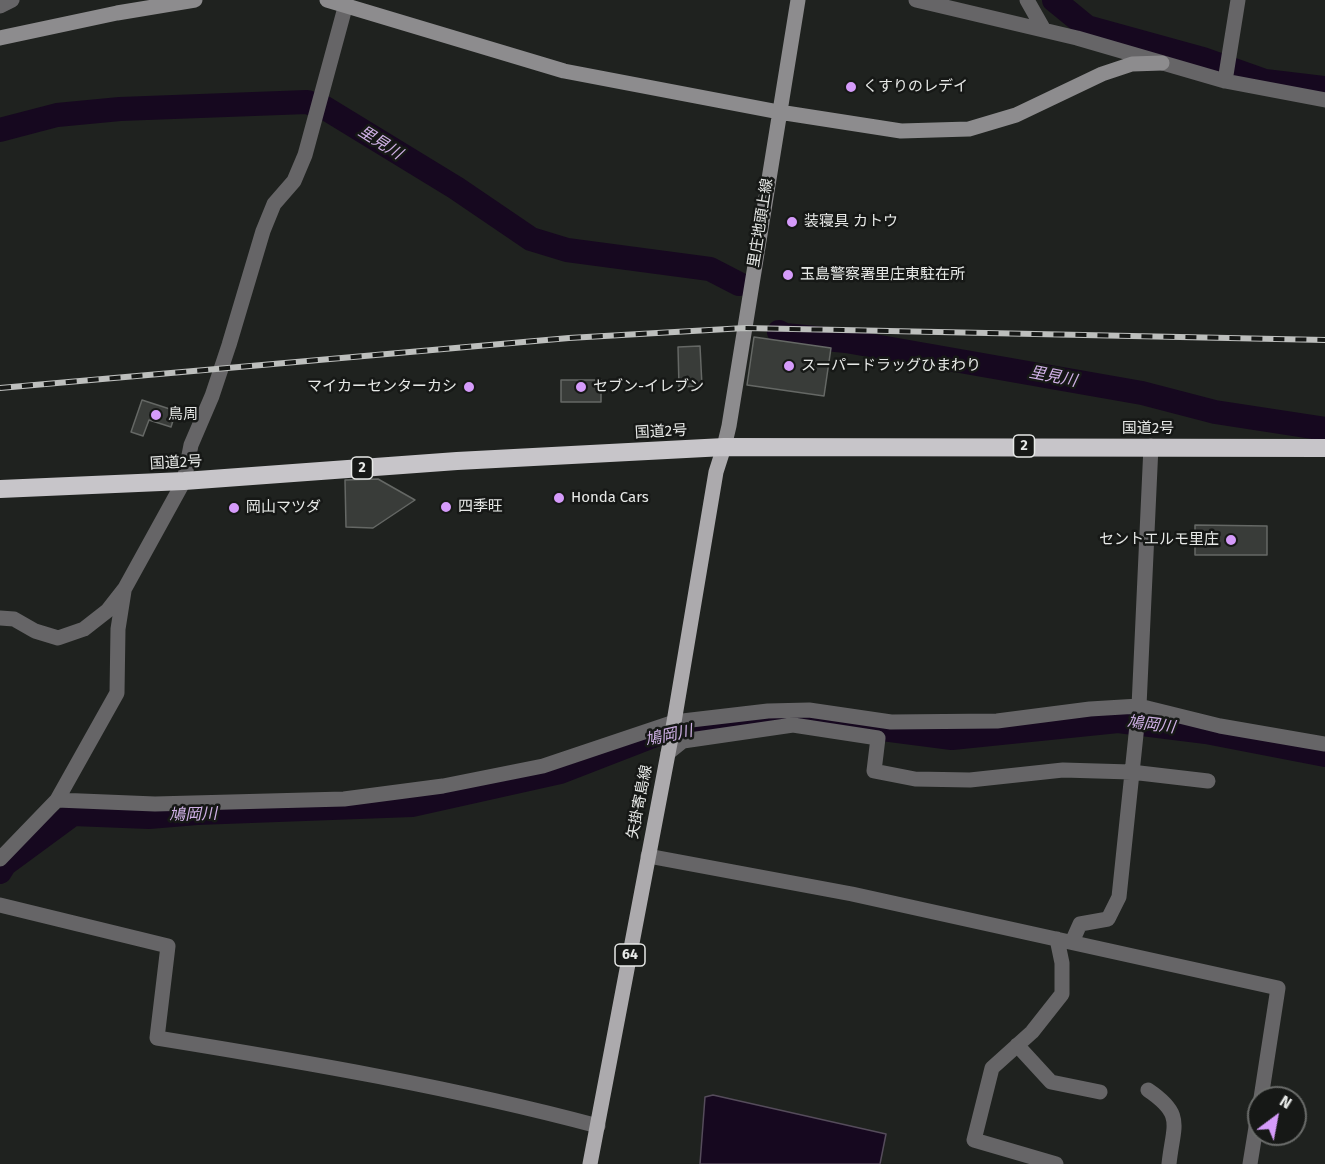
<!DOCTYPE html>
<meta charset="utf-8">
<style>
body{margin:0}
#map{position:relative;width:1325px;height:1164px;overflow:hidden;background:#1f221f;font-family:"Fira Sans",sans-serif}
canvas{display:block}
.north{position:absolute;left:1247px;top:1086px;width:60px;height:60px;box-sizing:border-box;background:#161816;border:2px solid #6a6c6a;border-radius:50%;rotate:32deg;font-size:16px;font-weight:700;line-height:24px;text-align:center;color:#e7e9e7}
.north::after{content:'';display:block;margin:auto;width:21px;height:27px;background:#d59bfa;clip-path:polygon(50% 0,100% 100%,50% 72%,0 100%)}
</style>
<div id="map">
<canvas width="1325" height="1164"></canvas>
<div class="north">N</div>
</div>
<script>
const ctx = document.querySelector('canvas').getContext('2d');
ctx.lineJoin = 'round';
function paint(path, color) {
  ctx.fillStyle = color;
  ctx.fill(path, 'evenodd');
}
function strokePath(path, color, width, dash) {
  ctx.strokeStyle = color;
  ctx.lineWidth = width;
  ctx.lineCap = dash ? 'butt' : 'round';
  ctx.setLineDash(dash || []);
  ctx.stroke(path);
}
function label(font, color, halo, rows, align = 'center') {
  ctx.font = font + ' "Fira Sans","Noto Sans JP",sans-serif';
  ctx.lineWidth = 5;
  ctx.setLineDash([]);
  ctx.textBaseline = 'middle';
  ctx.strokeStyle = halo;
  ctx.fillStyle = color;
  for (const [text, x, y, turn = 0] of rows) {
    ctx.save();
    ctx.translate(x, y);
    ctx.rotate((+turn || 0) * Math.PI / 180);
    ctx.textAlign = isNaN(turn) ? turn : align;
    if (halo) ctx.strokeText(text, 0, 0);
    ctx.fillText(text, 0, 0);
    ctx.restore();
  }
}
const water = new Path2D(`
 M713,1095L886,1134L880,1164H700L705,1097Z`);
paint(water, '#16081f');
strokePath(water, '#554c5b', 1.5);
strokePath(new Path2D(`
 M1054,0L1087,27L1203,59L1265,81L1325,88
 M0,130L57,115L120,109L307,102L325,108L456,188L531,239L567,250L710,269L739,284
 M779,332L785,335L846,341L1142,393L1215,412L1325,429
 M0,872L5,864L73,814L149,817L197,813L412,805L560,772L658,734L797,718L952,738L1118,721L1206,732L1325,755`), '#16081f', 24);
const building = new Path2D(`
 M754,337L831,348L824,396L747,385Z
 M700,346L702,386L679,387L678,347Z
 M561,380H601V402H561Z
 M142,400L176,411L171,427L149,420L143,436L131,432Z
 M378,479L415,500L373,528L346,527L345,480Z
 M1195,525L1267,526V555H1195Z`);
paint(building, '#393c39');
strokePath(building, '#656865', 1.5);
strokePath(new Path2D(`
 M916,0L1077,38L1225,81L1325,100
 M1027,0L1044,30
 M0,6L12,0
 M1225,81L1238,0
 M0,618L14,619L35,631L58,638L84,629L107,611L125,588L184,481L191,445L212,396L229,345L263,231L274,204L294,181L305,155L346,4
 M668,753L683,741L793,725L878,738L874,771L915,779L970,780L1063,770L1131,772L1208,781
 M57,800L117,693L118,629L124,591
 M648,856L852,894L1278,988L1261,1098
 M0,859L57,800L155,804L344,799L443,786L543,766L674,722L768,711L809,710L891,722L997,721L1090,709L1139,706L1220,726L1325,744
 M0,905L168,946L157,1038C305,1062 452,1087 598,1126
 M1072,942L1080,924L1108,919L1119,897L1139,706L1151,446
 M1017,1045L1051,1082L1100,1092
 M1148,1090C1185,1115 1173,1125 1169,1164
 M1056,1164L974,1140L992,1068L1032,1032L1062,994V963L1057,939
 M1250,1164L1259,1109`), '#666567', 15);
strokePath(new Path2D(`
 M327,0L564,71L779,112L901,131L969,129L1016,115L1102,74L1132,64L1162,63
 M0,38L117,13L195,0
 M724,447L729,426L798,0`), '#8d8c8e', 15);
strokePath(new Path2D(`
 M590,1164L674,722L716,472L724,447`), '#acaaad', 15);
strokePath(new Path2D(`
 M0,489L184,481L457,461L724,447L1325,448`), '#c7c5c9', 18);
const rail = new Path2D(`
 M0,388L569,338L745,328L1325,340`);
strokePath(rail, '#bdbfbd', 6);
strokePath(rail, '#161816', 4, [11]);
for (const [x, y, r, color] of [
 [851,87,6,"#d59bfa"],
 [792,222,6,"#d59bfa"],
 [788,275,6,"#d59bfa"],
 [789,366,6,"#d59bfa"],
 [469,387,6,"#d59bfa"],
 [581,387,6,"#d59bfa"],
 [156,415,6,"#d59bfa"],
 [559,498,6,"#d59bfa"],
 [446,507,6,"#d59bfa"],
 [234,508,6,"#d59bfa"],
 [1231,540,6,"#d59bfa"]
]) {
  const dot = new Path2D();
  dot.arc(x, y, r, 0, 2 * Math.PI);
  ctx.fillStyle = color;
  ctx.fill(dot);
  strokePath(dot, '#161816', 2);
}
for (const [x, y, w] of [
 [1024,446,21],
 [362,468,21],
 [630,955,30]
]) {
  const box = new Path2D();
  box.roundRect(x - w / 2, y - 11, w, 22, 4.5);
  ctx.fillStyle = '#161816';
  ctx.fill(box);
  strokePath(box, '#e7e9e7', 1.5);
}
label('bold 14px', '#e7e9e7', null, [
 ["2",1024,446],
 ["2",362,468],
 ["64",630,955]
]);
label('15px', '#e7e9e7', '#161816', [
 ["くすりのレデイ",863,87],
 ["装寝具 カトウ",804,222],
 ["玉島警察署里庄東駐在所",800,275],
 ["スーパードラッグひまわり",801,366],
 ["マイカーセンターカシ",457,387,"right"],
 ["セブン-イレブン",593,387],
 ["鳥周",168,415],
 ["Honda Cars",571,498],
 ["四季旺",458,507],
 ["岡山マツダ",246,508],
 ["セントエルモ里庄",1219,540,"right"]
], 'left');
label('15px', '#e7e9e7', '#161816', [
 ["里庄地頭上線",761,223,-81],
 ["国道2号",1148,429],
 ["国道2号",661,432,-3],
 ["国道2号",176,463,-3],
 ["矢掛寄島線",640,802,-79]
]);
label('italic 16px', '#cfb0e5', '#161816', [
 ["里見川",380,143,32],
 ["里見川",1053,377,11],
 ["鳩岡川",1151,725,7],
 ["鳩岡川",669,736,-12],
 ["鳩岡川",193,815,-2]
]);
</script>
